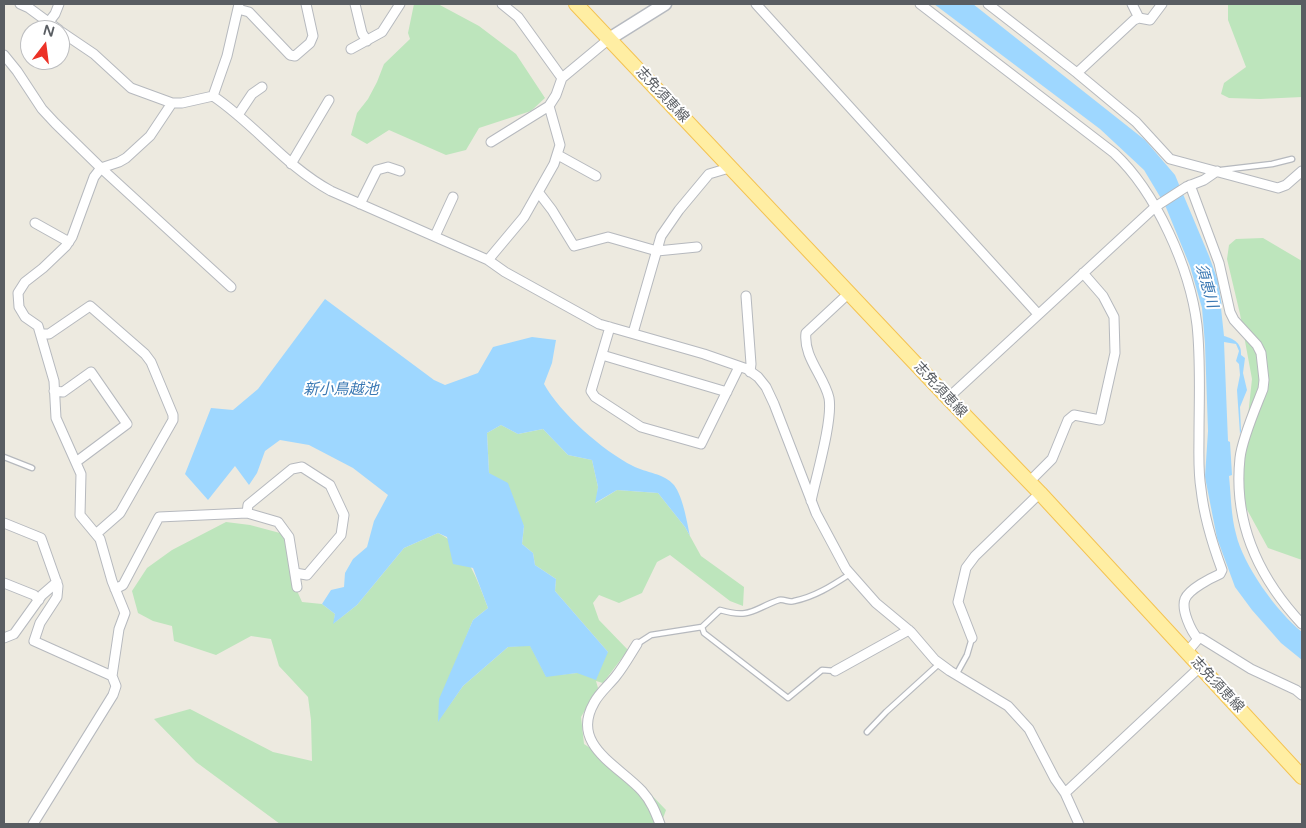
<!DOCTYPE html>
<meta charset="utf-8">
<style>
body{margin:0}
#map{position:relative;width:1306px;height:828px;overflow:hidden;background:#edeae0;font-family:"Varela Round",sans-serif}
canvas{display:block}
.frame{position:absolute;inset:0;border:5px solid #595d62;pointer-events:none}
.north{position:absolute;left:20px;top:20px;width:50px;height:50px;box-sizing:border-box;background:#fff;border:1px solid #bdbec0;border-radius:50%;rotate:15deg;font-size:14px;font-weight:700;line-height:20px;text-align:center;color:#595d62}
.north::after{content:'';display:block;margin:auto;width:18px;height:22px;background:#ec3227;clip-path:polygon(50% 0,100% 100%,50% 72%,0 100%)}
</style>
<div id="map">
<canvas width="1306" height="828"></canvas>
<div class="frame"></div>
<div class="north">N</div>
</div>
<script>
const ctx = document.querySelector('canvas').getContext('2d');
ctx.lineJoin = 'round';
function paint(path, color) {
  ctx.fillStyle = color;
  ctx.fill(path, 'evenodd');
}
function strokePath(path, color, width, dash) {
  ctx.strokeStyle = color;
  ctx.lineWidth = width;
  ctx.lineCap = dash ? 'butt' : 'round';
  ctx.setLineDash(dash || []);
  ctx.stroke(path);
}
function label(font, color, halo, rows, align = 'center') {
  ctx.font = font + ' "Varela Round","Noto Sans JP",sans-serif';
  ctx.lineWidth = 4;
  ctx.setLineDash([]);
  ctx.textBaseline = 'middle';
  ctx.strokeStyle = halo;
  ctx.fillStyle = color;
  for (const [text, x, y, turn = 0] of rows) {
    ctx.save();
    ctx.translate(x, y);
    ctx.rotate((+turn || 0) * Math.PI / 180);
    ctx.textAlign = isNaN(turn) ? turn : align;
    if (halo) ctx.strokeText(text, 0, 0);
    ctx.fillText(text, 0, 0);
    ctx.restore();
  }
}
paint(new Path2D(`
 M414,4H438L479,26L516,54L545,98L531,111L479,128L466,150L446,155L389,130L367,144L351,135L357,113L368,99L377,82L384,64L410,39L408,33Z
 M1228,4H1302V97L1260,99L1229,98L1221,94L1224,83L1246,67L1228,20Z
 M1263,238L1302,261V560L1268,548L1244,504V453L1252,379L1240,314L1227,259L1229,245L1236,239Z
 M501,425L518,434L543,429L568,455L592,460L598,487L596,503L617,490L658,493L685,527L701,556L744,587L743,606L730,601L670,555L657,562L642,593L619,603L599,595L593,603L599,620L628,650L603,683L596,681L598,688L581,717L584,744L633,776L666,810L661,824H280L196,762L154,719L190,709L273,752L312,761L311,720L308,697L279,666L271,639L251,636L216,655L174,641L172,626L153,621L138,613L132,591L147,568L172,550L226,522L250,525L280,533L289,544L290,575L302,602L322,604L335,614L334,623L357,605L404,548L438,533C466,546 478,581 488,608L473,620L460,652L438,721L463,686L508,647L530,645L546,676L577,673L608,652L555,591L556,579L535,565L533,553L522,544L524,526L489,473L487,433Z`), '#bde5bc');
paint(new Path2D(`
 M934,4H973L1145,140L1175,175L1209,256L1218,281L1222,307L1221,308L1224,336C1234,339 1242,343 1241,355L1245,358L1243,373L1247,390L1240,407L1241,431L1240,434L1237,390L1240,375L1239,364L1236,361L1239,351L1236,344L1224,342L1228,441L1230,442L1232,475L1229,476C1231,495 1231,516 1236,534C1243,565 1277,612 1302,632V660L1281,643L1252,610L1235,587L1217,538L1205,477L1208,431L1205,344L1202,308L1190,266L1165,205L1144,170L1100,129Z
 M325,299L434,380L445,385L478,373L493,347L532,337L556,340L552,363L544,384C560,413 603,451 633,466C646,473 664,473 674,485C683,497 687,522 690,536L685,527L658,493L617,490L595,503L598,487L592,460L568,455L543,429L518,434L501,425L487,433L489,473L508,483L524,526L522,544L533,553L535,565L556,579L555,591L608,652L596,680L577,673L546,677L530,646L508,647L463,686L438,722L439,699L473,620L488,608L473,568L453,564L447,537L438,533L404,548L357,605L333,624L335,614L322,604L331,590L344,587L345,573L353,559L367,547L374,521L388,495L353,468L309,445L280,440L265,451L257,473L249,485L235,466L208,500L185,474L211,408L233,410L258,389Z`), '#9ed7ff');
const lane = new Path2D(`
 M1221,170L1272,164L1292,159
 M4,457L32,468
 M637,644L651,635L702,627
 M835,671L822,670L788,698L704,633L702,627L720,610C751,619 753,609 779,600C785,599 789,603 794,601C815,597 833,585 850,574
 M956,675L967,655L972,638
 M867,732L886,712L940,663`);
const street = new Path2D(`
 M20,4L29,8L59,30
 M355,4L362,33L367,41
 M502,4L518,17L562,78
 M756,4L1038,314
 M920,4L1114,153C1156,192 1190,268 1197,325C1201,362 1199,399 1199,436C1199,453 1198,471 1201,489C1204,517 1212,543 1222,570L1220,574C1211,578 1189,589 1185,599C1181,610 1191,631 1198,639
 M988,4L1077,73L1136,122L1170,159L1278,188L1286,185L1302,171
 M238,9L249,12L290,55L295,56L310,43L313,36L306,4
 M1139,18L1150,20L1162,4
 M48,23L55,14L59,4
 M60,31L94,54L131,88L172,103H182L213,96
 M351,49L382,32L400,4
 M4,55L17,71L42,109L55,123L101,168L231,287
 M1077,73L1134,20L1139,18L1132,4
 M213,96C256,125 285,166 331,191L488,260L505,272L599,324L704,354L747,369L758,377L766,387L774,404L816,513L846,569L876,603L911,632L935,660L950,671L1008,706L1029,729L1055,779L1065,793L1079,824
 M213,96L227,56L239,4
 M238,115L252,94L262,87
 M491,142L549,106
 M558,155L596,176
 M291,164L329,100
 M1190,185L1219,263L1230,312L1234,320L1257,345L1261,353L1264,380L1263,389C1256,407 1242,439 1240,458C1233,523 1258,577 1302,624
 M539,193L552,210L574,246L608,237L657,251L697,247
 M360,204L377,170L388,167L400,171
 M35,223L69,242
 M435,236L453,197
 M488,260L524,217L554,164L560,145L549,106L556,95L562,78L609,39
 M746,296L751,364L750,372
 M610,327L591,391L595,397L641,427L701,444L739,367
 M633,333L661,236L679,210L709,174L729,168
 M41,334H49L90,306L145,354L151,362L173,415V420L120,513L96,534
 M602,355L727,392
 M54,391L63,392L91,372L127,424L76,462
 M948,398L1155,207L1186,187L1204,180L1217,171
 M1029,482L1052,459L1068,420L1074,415L1100,420L1115,353L1114,317L1103,296L1083,273
 M811,501C816,477 833,420 829,398C824,376 803,357 806,333L849,293
 M247,513L248,505L292,469L302,467L330,485L344,515L341,535L307,575L295,573
 M4,523L41,538L58,586L57,597L40,623L34,641L112,676
 M4,583L34,595L39,600
 M115,589L123,585L159,517L247,513L278,522L289,537L297,587
 M4,638L14,634L42,595L57,582
 M972,638L958,602L966,568L975,556L1040,493
 M637,644C630,655 624,666 616,676C609,685 599,693 594,703C570,745 618,765 642,791C651,801 655,811 660,824
 M1187,652L1198,639L1201,638L1251,669L1296,690L1302,695
 M835,671L909,630
 M1065,793L1200,667
 M33,824L113,695L116,686L112,676L119,629L125,613L112,581L100,539L80,515L81,474L56,418L54,381L38,326L25,317L19,307L18,293L25,282L43,268L66,246L72,237L94,177L101,168L119,162L126,158L150,136L172,103`);
const secondary = new Path2D(`
 M609,39L665,4`);
const primary = new Path2D(`
 M576,4L948,398L1040,493L1302,777`);
strokePath(lane, '#b6b9be', 7);
strokePath(street, '#b6b9be', 11);
strokePath(secondary, '#b6bac0', 15);
strokePath(primary, '#f4c352', 16);
strokePath(lane, '#fff', 4.5);
strokePath(street, '#fff', 9);
strokePath(secondary, '#fff', 12);
strokePath(primary, '#ffeea3', 14);
label('14px', '#595d62', '#fff', [
 ["志免須恵線",662,95,47],
 ["志免須恵線",940,390,47],
 ["志免須恵線",1217,685,47]
]);
label('italic 15px', '#3a78b3', '#fff', [
 ["須恵川",1206,286,74],
 ["新小鳥越池",341,390]
]);
</script>
